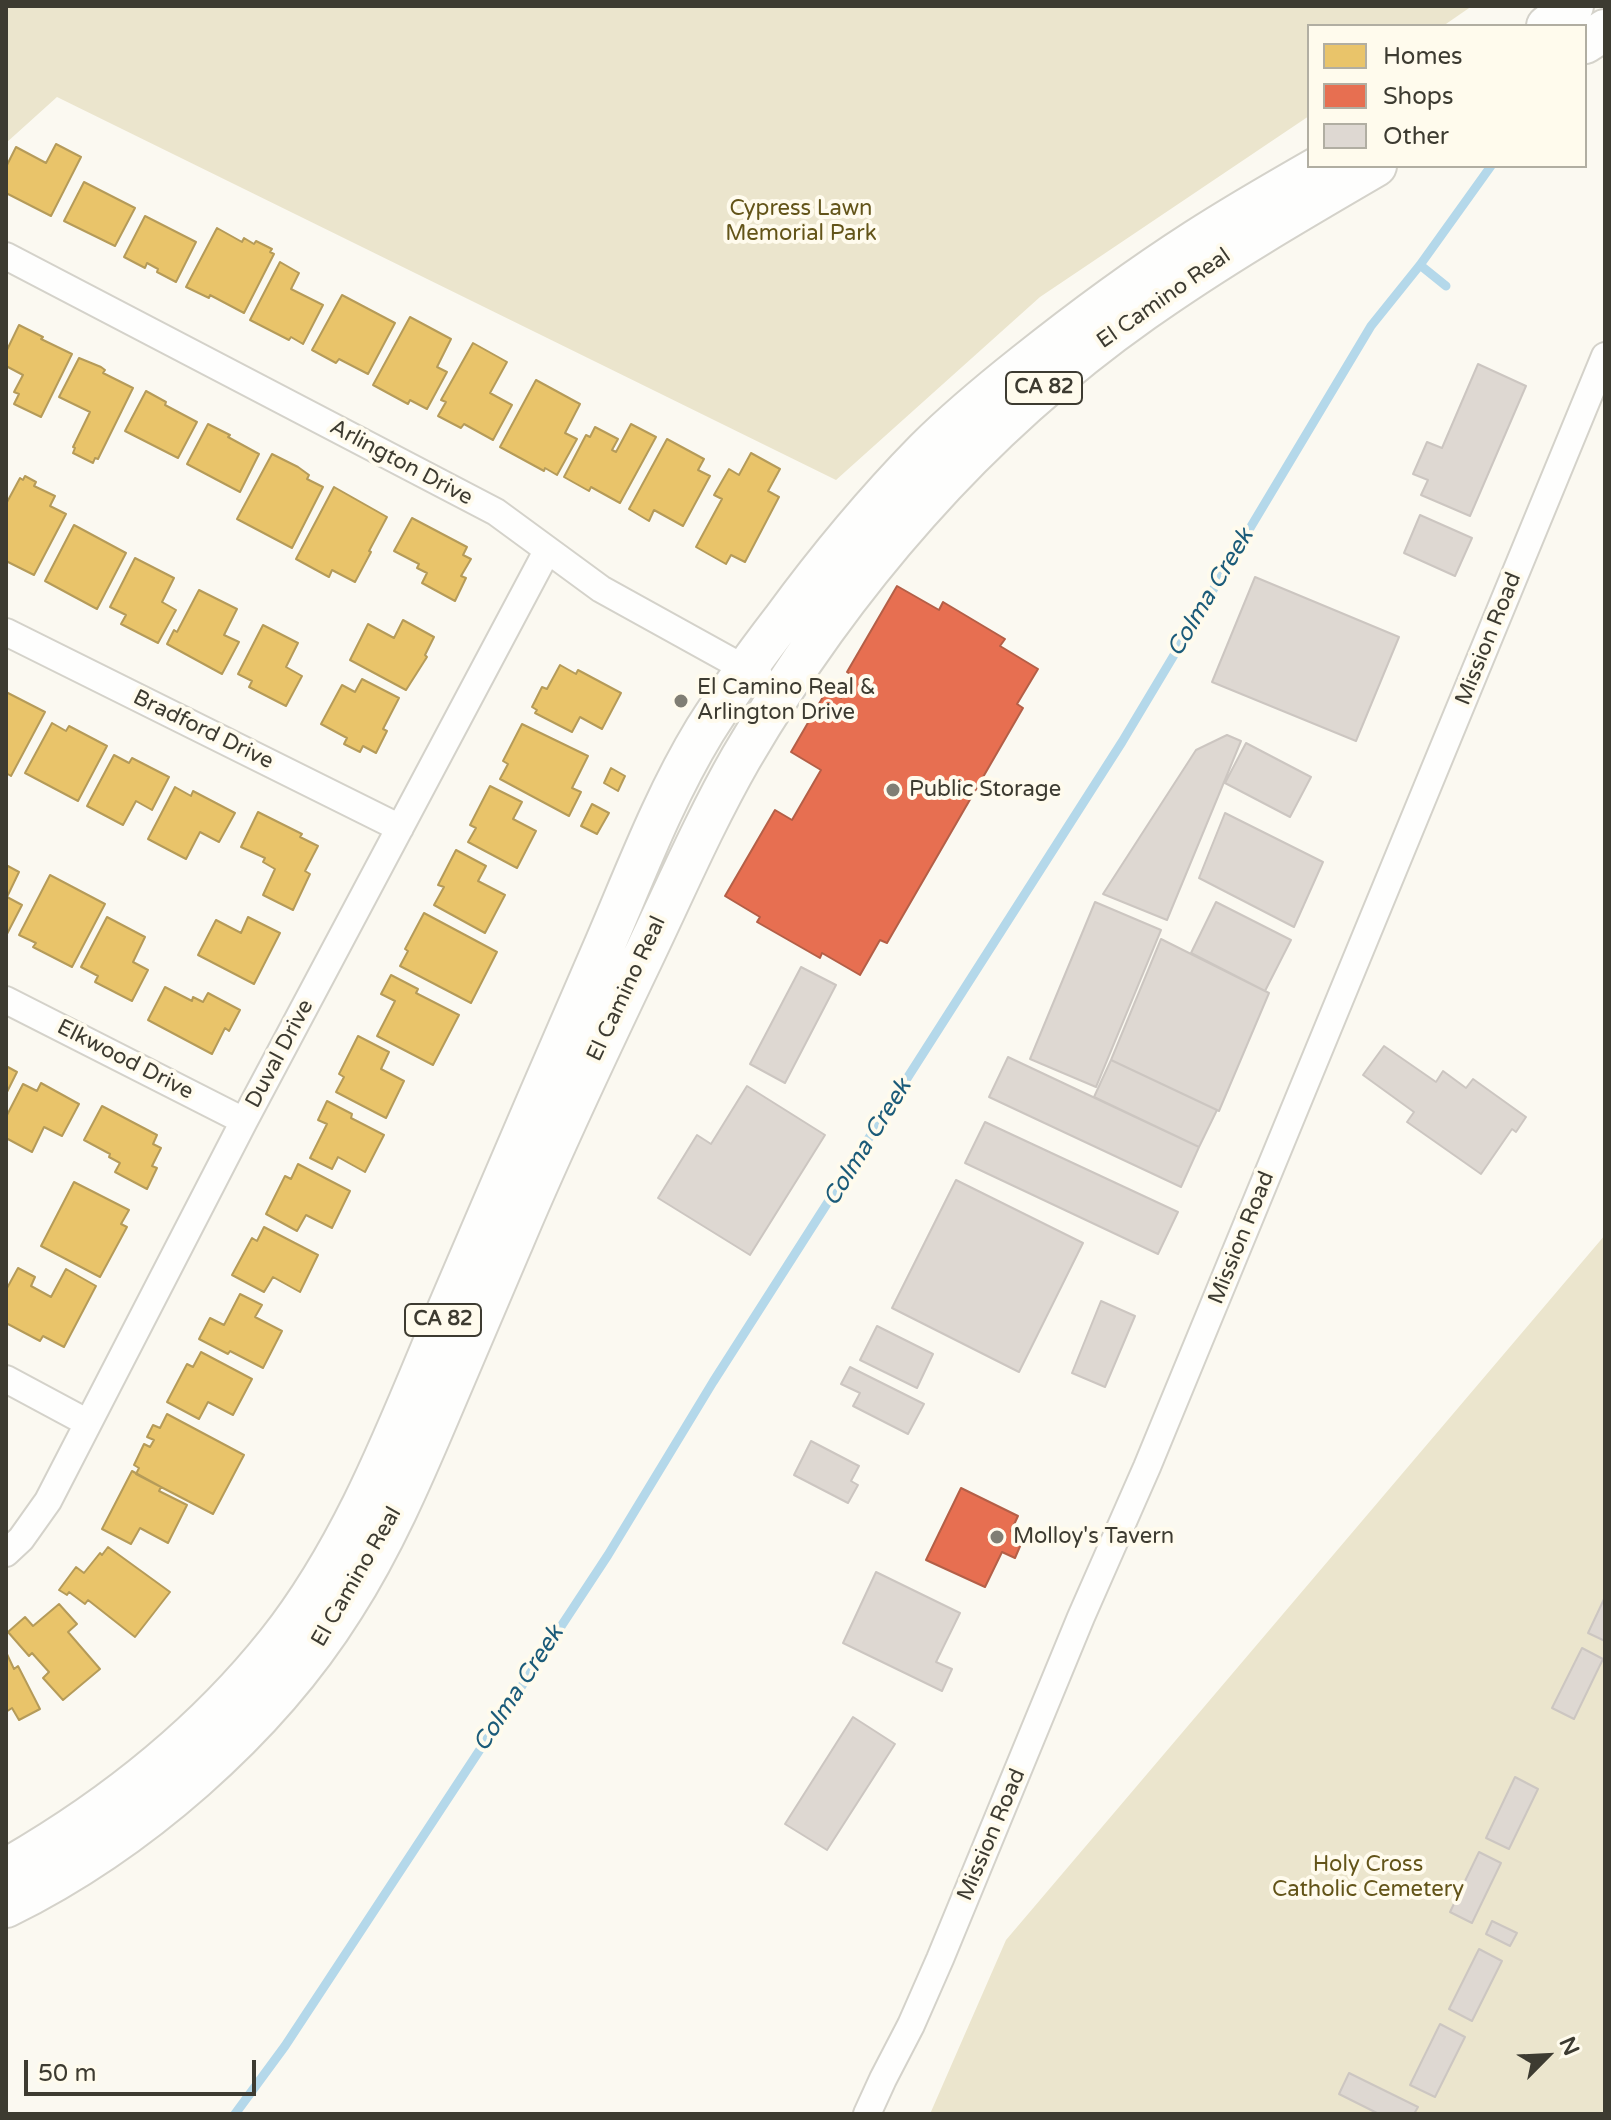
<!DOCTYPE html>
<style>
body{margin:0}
#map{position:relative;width:1611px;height:2120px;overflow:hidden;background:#fbf9f1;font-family:"Varela Round",sans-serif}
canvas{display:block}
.frame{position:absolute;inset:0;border:8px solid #3d3b31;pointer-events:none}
.legend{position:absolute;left:1307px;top:24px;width:280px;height:144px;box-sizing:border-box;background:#fffbed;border:2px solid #b1aea2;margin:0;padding:10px 14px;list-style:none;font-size:24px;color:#3d3b31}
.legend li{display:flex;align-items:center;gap:16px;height:40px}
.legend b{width:40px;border:2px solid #b1aea2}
.north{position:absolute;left:1507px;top:2016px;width:80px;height:80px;-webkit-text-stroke:6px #fffbed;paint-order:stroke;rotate:66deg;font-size:22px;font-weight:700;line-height:32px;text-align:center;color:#3d3b31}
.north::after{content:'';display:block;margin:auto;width:28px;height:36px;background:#3d3b31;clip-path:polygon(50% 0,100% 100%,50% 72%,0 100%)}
.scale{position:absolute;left:24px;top:2060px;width:232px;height:36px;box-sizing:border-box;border:4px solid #3d3b31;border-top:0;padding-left:10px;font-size:24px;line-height:28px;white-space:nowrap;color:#3d3b31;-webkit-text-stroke:6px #fffbed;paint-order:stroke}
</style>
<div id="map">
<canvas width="1611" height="2120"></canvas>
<div class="frame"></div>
<ul class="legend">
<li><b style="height:22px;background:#e9c46a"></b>Homes</li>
<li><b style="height:22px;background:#e76f51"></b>Shops</li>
<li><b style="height:22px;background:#ded8d2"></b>Other</li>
</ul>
<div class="north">N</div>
<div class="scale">50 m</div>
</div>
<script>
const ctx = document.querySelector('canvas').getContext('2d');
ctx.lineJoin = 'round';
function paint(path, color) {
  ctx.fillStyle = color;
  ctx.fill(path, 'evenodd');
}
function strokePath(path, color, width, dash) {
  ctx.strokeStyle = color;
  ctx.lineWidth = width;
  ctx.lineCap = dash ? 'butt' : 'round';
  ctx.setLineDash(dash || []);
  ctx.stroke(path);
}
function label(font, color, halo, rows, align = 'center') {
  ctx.font = font + ' "Varela Round",sans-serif';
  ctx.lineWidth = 8;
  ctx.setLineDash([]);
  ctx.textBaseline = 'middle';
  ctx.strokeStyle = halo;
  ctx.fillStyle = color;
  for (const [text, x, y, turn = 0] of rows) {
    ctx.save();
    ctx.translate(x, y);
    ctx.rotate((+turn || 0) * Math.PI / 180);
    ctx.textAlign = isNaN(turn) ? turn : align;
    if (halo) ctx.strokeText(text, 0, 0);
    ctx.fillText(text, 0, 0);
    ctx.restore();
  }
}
paint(new Path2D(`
 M6,6H1472L1443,26H1309V116L1040,297L836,480L57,97L6,143Z
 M1605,1235V2114H930L1006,1940Z`), '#ebe5cd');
const homes = new Path2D(`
 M56,144L81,157L51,216L6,193V167L16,147L46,163Z
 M84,182L135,208L115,246L64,221Z
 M145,216L196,242L176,282L157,272L158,269L147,263L145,268L124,257Z
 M217,228L242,242L244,238L254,244L256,241L272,249L270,252L274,254L244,313L210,295L209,298L186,287Z
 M280,262L299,273L291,289L323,305L303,344L291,337L289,340L250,320Z
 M342,295L395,323L368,374L339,359L336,363L312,350Z
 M410,317L451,339L437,367L447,372L427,409L410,400L408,404L373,385Z
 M19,325L43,337L41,339L72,354L41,417L14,404L19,394L14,392L23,375L6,366V352Z
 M473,343L507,362L490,393L512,405L493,440L464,424L461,428L438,416L446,402L441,400Z
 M79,358L101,367L105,370L103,373L133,388L98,459L95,458L93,463L73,453L75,448L73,447L90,412L59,397Z
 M536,380L580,404L565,433L577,439L557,475L545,468L544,471L500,447Z
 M146,391L166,402L165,405L197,422L178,458L125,431Z
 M208,424L230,435L228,437L259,454L240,492L187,464Z
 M631,424L656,437L620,503L591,487L589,491L564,477L586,435L590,437L595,427L618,439L612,450L616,452Z
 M667,439L704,459L698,470L710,476L683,526L654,510L649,521L629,509Z
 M751,453L780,469L768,491L779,497L745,562L731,555L726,564L696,547L722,499L714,495L729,469L739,475Z
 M272,454L298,467L309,475L307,479L323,487L292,548L237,519Z
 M25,476L36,482L34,486L55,496L50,506L66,514L34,575L6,561V504L20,478L23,480Z
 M334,487L387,517L369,551L371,552L355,582L332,570L329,577L296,559Z
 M412,518L467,547L463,555L471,559L461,576L466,578L455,601L422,583L427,573L417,568L419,564L394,551Z
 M74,525L126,553L97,609L45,581Z
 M135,558L174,578L162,602L176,610L158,643L121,624L126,615L110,607Z
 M199,590L237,609L224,635L239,642L222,674L167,644L174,630L177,632Z
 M403,620L434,637L425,655L427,657L406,690L350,660L368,624L394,638Z
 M263,625L298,643L286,667L302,676L286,706L249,687L252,681L238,674Z
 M560,665L576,674L578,670L621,693L602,729L580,717L572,732L535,713L537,710L532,707L542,687L547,689Z
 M362,679L399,698L383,729L387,731L376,753L363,746L360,752L344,744L347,738L321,724L342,685L355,692Z
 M6,692L45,712L11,776L6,773Z
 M52,723L66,731L69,726L107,746L78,801L25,773Z
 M522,724L588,756L572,788L581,792L569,816L500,779L508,764L503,761Z
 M114,755L129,763L132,758L169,777L152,810L136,801L123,825L87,806Z
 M611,768L625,776L618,791L604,783Z
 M490,786L522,802L513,819L536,831L517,868L468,842L476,828L470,825Z
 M175,787L191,796L193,791L235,813L219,842L200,832L186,859L148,839Z
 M592,804L609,813L597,834L581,826Z
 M258,812L302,834L300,837L318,846L305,871L310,874L293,910L263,895L275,869L263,862L265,858L241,847Z
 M456,850L486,866L478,881L505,895L485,933L434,905L444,887L438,885Z
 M6,865L19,872L7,897L22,905L7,934Z
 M50,875L105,904L72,967L33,947L36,943L19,935Z
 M424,913L497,952L471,1003L400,966L408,951L405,949Z
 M107,917L145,937L133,962L148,970L132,1001L95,982L98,976L81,967Z
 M248,917L280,933L254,984L198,955L216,920L241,933Z
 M391,975L418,989L416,993L459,1015L433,1065L377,1036L395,1001L381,994Z
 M165,987L192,1001L193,997L203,1002L208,993L240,1010L229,1031L225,1028L212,1054L148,1020Z
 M358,1036L389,1052L381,1069L404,1081L386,1118L336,1092L344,1077L339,1074Z
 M6,1066L17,1072L6,1094Z
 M41,1083L79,1104L62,1136L44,1127L32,1152L6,1138V1117L23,1084L37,1091Z
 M327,1101L352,1114L351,1118L384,1135L365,1172L338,1157L332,1169L310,1158L327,1124L318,1120Z
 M102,1106L157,1135L153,1144L161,1148L152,1166L157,1168L147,1189L115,1172L120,1163L109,1157L110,1154L84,1140Z
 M298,1164L350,1191L332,1228L306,1215L297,1231L266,1214L285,1176L291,1179Z
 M74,1182L129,1210L121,1224L127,1227L100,1277L41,1246Z
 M264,1227L318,1255L300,1292L273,1277L264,1292L232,1275L252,1238L257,1241Z
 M18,1268L35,1277L31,1286L51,1297L66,1269L96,1286L64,1347L43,1336L40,1341L6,1323V1290Z
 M240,1294L262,1305L255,1317L282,1331L263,1368L230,1351L228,1354L199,1339L210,1318L224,1325Z
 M201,1352L252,1379L233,1415L208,1402L199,1419L167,1402L187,1364L193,1367Z
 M167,1414L244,1455L213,1514L136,1474L139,1468L134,1465L144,1444L150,1447L154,1440L147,1437L153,1425L160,1428Z
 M132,1471L161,1487L159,1491L187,1505L168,1543L140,1528L131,1544L102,1529Z
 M108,1547L170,1592L135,1637L88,1600L85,1604L69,1592L67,1595L59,1590L76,1567L84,1573L100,1553L102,1555Z
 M59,1604L77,1624L68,1632L100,1669L63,1700L43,1678L49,1672L32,1653L29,1656L8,1632L25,1617L33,1626Z
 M6,1652L14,1669L18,1666L40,1709L19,1720L12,1708L6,1712Z`);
paint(homes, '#e9c46a');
strokePath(homes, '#b59b59', 2);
const shops = new Path2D(`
 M897,586L939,610L943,602L1005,639L1000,646L1038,669L1017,704L1023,708L887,943L880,940L860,975L822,953L820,958L757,922L760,917L725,896L775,810L792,820L821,770L791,752L827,690L841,698L853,676L847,672Z
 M961,1488L1018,1516L1011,1531L1024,1537L1015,1558L1002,1552L985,1587L926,1560Z`);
paint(shops, '#e76f51');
strokePath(shops, '#b45f47', 2);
strokePath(new Path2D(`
 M1420,265L1446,286
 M235,2114L285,2046L608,1555L713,1382L1122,742L1371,326L1420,265L1491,166`), '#b4d8ea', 9);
const building = new Path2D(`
 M1478,364L1526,386L1470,516L1421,495L1428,480L1413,474L1427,442L1442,448Z
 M1420,515L1472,538L1455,576L1404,553Z
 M1255,577L1399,637L1356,741L1212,682Z
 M1227,735L1241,741L1167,920L1103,894L1196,750Z
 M1246,743L1311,777L1290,817L1225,783Z
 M1225,813L1323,862L1294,927L1199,878Z
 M1095,902L1161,930L1096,1087L1030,1059Z
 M1216,902L1291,940L1265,991L1191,953Z
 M1161,939L1269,993L1219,1111L1111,1060Z
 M801,967L836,985L785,1083L750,1064Z
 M1384,1046L1436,1082L1443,1071L1466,1088L1473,1079L1526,1117L1516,1132L1512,1129L1481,1174L1407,1122L1414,1112L1363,1075Z
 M1008,1057L1199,1147L1181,1187L989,1097Z
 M1111,1060L1217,1110L1199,1147L1094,1097Z
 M747,1086L825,1135L750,1255L658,1198L697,1135L711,1144Z
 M985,1122L1178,1212L1158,1254L965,1163Z
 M956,1180L1083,1243L1019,1372L892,1308Z
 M1101,1301L1135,1316L1105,1387L1072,1373Z
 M877,1326L933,1354L917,1388L860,1360Z
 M850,1367L924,1404L908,1434L853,1406L860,1393L841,1384Z
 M811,1441L859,1466L851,1481L858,1485L848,1503L794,1475Z
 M876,1572L960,1613L936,1662L952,1669L942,1691L843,1643Z
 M1605,1597V1641L1588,1633Z
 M1582,1648L1603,1659L1574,1719L1552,1708Z
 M853,1717L895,1744L827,1850L785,1824Z
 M1515,1777L1538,1789L1509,1849L1486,1838Z
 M1479,1852L1501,1863L1472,1923L1450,1912Z
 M1492,1921L1517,1933L1510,1946L1486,1934Z
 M1479,1949L1502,1961L1472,2021L1449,2009Z
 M1440,2024L1465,2037L1435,2097L1410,2085Z
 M1349,2073L1418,2107L1414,2114H1379L1339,2094Z`);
paint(building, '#ded8d2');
strokePath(building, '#ccc6c1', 2);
const street = new Path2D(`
 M6,256L496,512L601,589L760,677
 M6,632L400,828
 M6,1000L244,1121
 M6,1379L88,1423
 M6,1553L21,1539L48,1501L244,1121L547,551
 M867,2114L883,2079L911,2025L940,1959L1081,1617L1147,1467L1605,356`);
const primary = new Path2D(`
 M1547,26L1573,6
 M1585,43L1605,30
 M6,1869C109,1810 203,1736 277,1643C353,1547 397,1430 444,1318C496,1196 549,1073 602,951C634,877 663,799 705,730C729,692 755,656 782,621C826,561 872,505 925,451C956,420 991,391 1025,364C1080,320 1137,278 1196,240C1236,214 1278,190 1320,166
 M6,1907C136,1843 267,1730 344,1607C383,1546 412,1479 440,1413C464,1356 488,1300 512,1244C553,1146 599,1049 645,953C676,888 705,821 741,758C843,583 977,428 1143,311C1218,258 1297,212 1376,166`);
strokePath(street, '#d4d2ca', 30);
strokePath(primary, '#d4d2ca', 44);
strokePath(street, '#fefefd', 26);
strokePath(primary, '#fefefd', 40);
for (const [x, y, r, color] of [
 [681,701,8,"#807e74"],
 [893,790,8,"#807e74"],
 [997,1537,8,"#807e74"]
]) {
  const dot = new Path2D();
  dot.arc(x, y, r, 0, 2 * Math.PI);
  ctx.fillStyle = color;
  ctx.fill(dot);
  strokePath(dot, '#fffbed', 3);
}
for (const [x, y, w] of [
 [1044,388,76],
 [443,1320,76]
]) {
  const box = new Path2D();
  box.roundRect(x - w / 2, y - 16, w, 32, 6);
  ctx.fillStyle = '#fffbed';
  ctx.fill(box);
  strokePath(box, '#3d3b31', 2);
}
label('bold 20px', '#3d3b31', null, [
 ["CA 82",1044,388],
 ["CA 82",443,1320]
]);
label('22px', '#635419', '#fffbed', [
 ["Cypress Lawn",801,209],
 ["Memorial Park",801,234],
 ["Holy Cross",1368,1865],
 ["Catholic Cemetery",1368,1890]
]);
label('22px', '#3d3b31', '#fffbed', [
 ["El Camino Real",1164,299,-35],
 ["Arlington Drive",401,463,28],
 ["Mission Road",1489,639,-68],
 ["Bradford Drive",203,730,26],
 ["El Camino Real",627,989,-65],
 ["Duval Drive",280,1054,-62],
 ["Elkwood Drive",125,1060,27],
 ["Mission Road",1242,1238,-68],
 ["El Camino Real",357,1577,-60],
 ["Mission Road",992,1835,-67]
]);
label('22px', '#3d3b31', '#fffbed', [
 ["El Camino Real &",697,688],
 ["Arlington Drive",697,713],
 ["Public Storage",909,790],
 ["Molloy's Tavern",1013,1537]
], 'left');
label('italic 24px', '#1b5b79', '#fffbed', [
 ["Colma Creek",1211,593,-59],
 ["Colma Creek",868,1143,-58],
 ["Colma Creek",519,1689,-57]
]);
</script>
